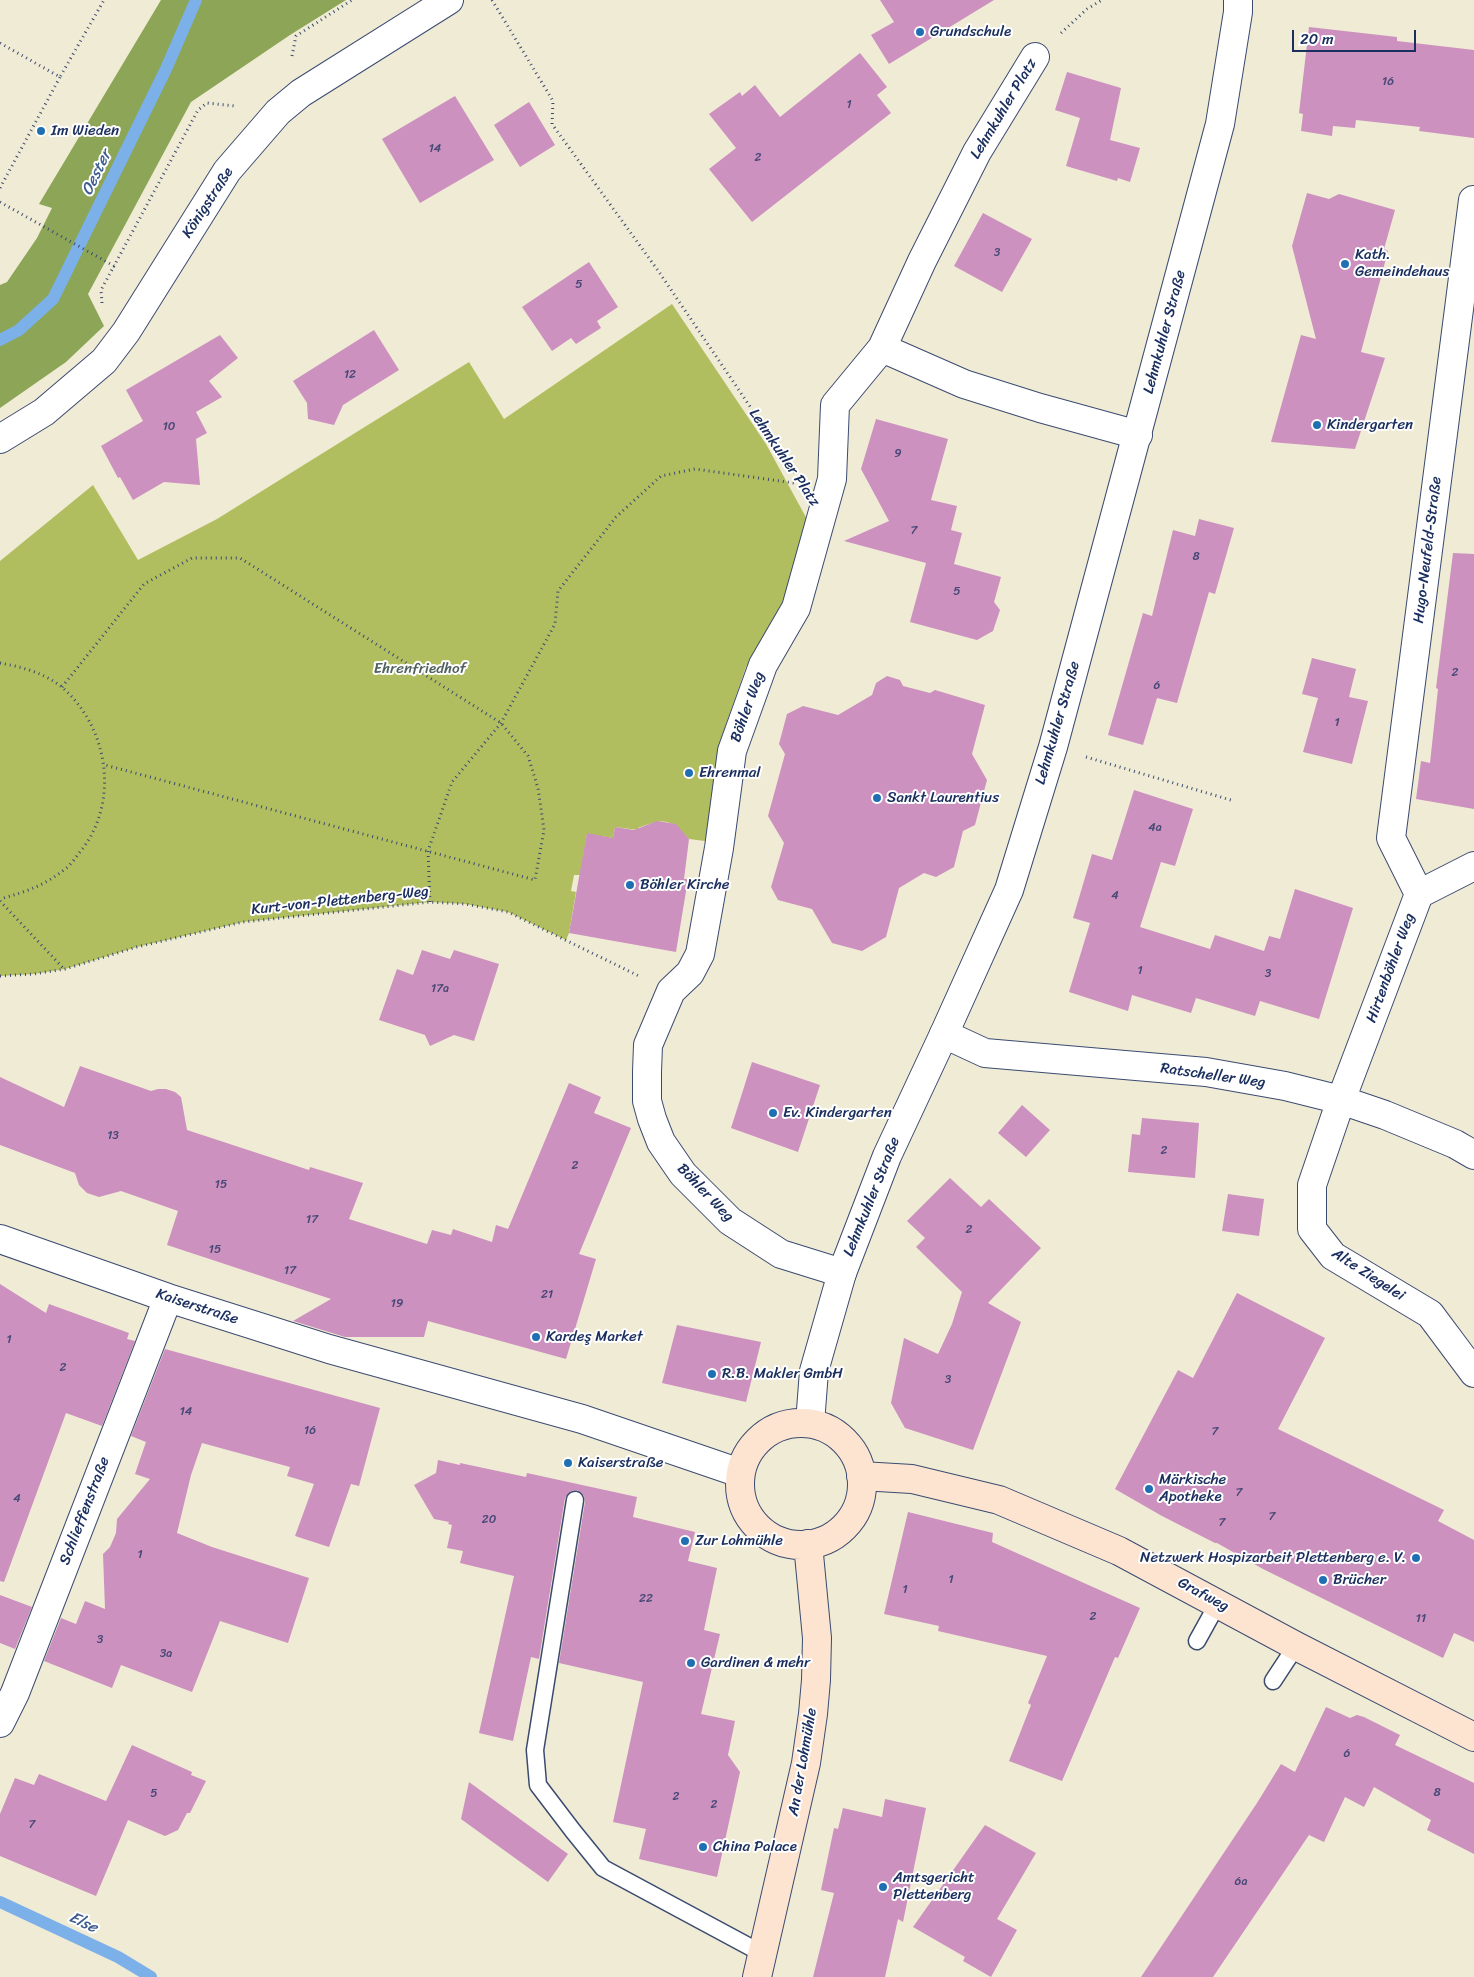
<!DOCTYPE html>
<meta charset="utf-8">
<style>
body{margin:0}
#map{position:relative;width:1474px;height:1977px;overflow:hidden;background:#f0ebd5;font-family:Sriracha,sans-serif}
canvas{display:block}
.scale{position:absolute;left:1292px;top:30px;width:124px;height:22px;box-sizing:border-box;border:2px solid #1b2f5e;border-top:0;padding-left:6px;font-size:15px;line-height:18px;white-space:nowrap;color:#1b2f5e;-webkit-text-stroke:4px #fff;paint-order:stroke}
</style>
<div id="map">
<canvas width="1474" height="1977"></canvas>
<div class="scale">20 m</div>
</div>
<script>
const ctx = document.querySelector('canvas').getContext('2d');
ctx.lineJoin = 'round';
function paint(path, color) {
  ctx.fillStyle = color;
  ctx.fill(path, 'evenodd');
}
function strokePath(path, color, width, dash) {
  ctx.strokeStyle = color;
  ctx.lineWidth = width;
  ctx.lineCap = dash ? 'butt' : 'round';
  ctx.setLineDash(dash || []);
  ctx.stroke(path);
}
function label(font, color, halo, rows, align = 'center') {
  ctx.font = font + ' Sriracha,sans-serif';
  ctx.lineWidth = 4;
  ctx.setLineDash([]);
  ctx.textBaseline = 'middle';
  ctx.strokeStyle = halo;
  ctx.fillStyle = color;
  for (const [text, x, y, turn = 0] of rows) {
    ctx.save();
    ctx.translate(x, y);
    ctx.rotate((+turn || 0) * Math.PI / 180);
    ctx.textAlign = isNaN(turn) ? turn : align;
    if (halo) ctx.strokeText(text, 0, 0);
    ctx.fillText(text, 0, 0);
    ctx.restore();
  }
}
paint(new Path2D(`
 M672,304L766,444L808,521L788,601L746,667L723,733L705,841L689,839C670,818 664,818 638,828V830L615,827L613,838L587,834L580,875H574L571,891L576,892L569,933L566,940L508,912L465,904L430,902L243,922L137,947L65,969L34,974L0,976V561L93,485L138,560L217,519L469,362L504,419Z`), '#b1be5f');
paint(new Path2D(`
 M161,0H346L290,35L191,102L88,294L104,326L66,362L0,408V285L7,282L37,238L52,208L39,204Z`), '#8ca556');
strokePath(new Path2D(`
 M0,340L19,330L53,299L166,69L196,0
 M0,1902L118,1957L151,1977`), '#7cb0e9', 12);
paint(new Path2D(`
 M880,0H994L889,64L871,35L894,22Z
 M1309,27L1397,37V41L1474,50V138L1419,131L1420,127L1356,120L1355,128L1333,126L1332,136L1301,131L1303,114L1299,113Z
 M860,53L887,87L877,95L891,113L752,222L709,169L736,148L709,114L740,92L742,96L755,85L780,117Z
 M1067,72L1121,88L1110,140L1140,148L1130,182L1118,178L1117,181L1066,166L1080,118L1055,110Z
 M455,96L494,160L420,203L382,139Z
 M529,102L555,145L520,167L494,125Z
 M1307,193L1329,199L1339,194L1395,210L1384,249L1388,251L1361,352L1385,358L1355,449L1271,442L1301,335L1316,339L1292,246Z
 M983,213L1032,239L1002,292L954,266Z
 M589,262L618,307L597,321L601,328L576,344L571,338L552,351L522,307Z
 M374,330L399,370L343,405L334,425L308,419L307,403L293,381Z
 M220,335L238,358L209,381L222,397L196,412L207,433L196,439L200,485L164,482L133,500L120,477L118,478L101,446L143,421L126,390Z
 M876,419L948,439L931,500L957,506L951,530L962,533L954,564L1001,577L994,602L1000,610L993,631L977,640L910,622L926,563L844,541L889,521L861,469Z
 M1199,519L1234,528L1215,594L1209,592L1177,703L1157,698L1143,745L1108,735L1143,613L1152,616L1173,530L1195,536Z
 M1453,553L1474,554V809L1416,799L1421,761L1430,763L1438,689L1436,688Z
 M1312,658L1356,669L1349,697L1368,701L1352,764L1303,752L1318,698L1302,694Z
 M887,676L900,680L903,686L930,693L935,690L985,705L972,754L987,780L975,825L963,831L954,867L936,877L924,873L899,888L886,937L862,951L832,943L812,909L778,900L771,887L784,843L768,816L785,754L779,744L787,714L803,706L838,715L872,695L876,683Z
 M1134,790L1193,809L1175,866L1161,862L1140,927L1210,949L1215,935L1264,951L1269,936L1280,939L1295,889L1353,908L1319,1019L1260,1001L1255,1016L1196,998L1191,1013L1132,995L1128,1011L1069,992L1090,923L1073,918L1092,854L1112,860Z
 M657,821L676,824L689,839L684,879H688L676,952L569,933L587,833L613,838L615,827L634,830Z
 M422,950L450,959L454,950L499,964L474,1041L454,1035L430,1046L425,1035L379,1020L397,969L413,975Z
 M752,1062L820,1085L798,1152L731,1128Z
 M80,1066L151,1091L158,1089H166L175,1092L181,1097L187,1130L309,1170L310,1167L363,1183L349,1219L427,1244L432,1230L451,1235L453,1229L492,1242L496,1225L508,1229L569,1083L601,1097L594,1113L631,1128L579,1254L596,1259L566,1359L428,1321L424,1337H345L293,1321L331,1299L167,1245L178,1211L121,1191L99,1197L87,1193L79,1185L75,1173L0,1145V1077L64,1107Z
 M1022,1105L1050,1130L1026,1157L998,1133Z
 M1142,1118L1199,1123L1195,1178L1128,1172L1132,1134L1140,1135Z
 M950,1178L981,1207L989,1199L1041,1248L988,1303L1021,1322L973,1450L905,1428L891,1403L904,1338L938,1354L952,1324L962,1292L916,1247L925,1238L907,1221Z
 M1228,1194L1264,1199L1259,1236L1222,1231Z
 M0,1284L46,1313L49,1304L129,1333L127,1339L135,1341L102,1426L66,1413L4,1582L0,1581Z
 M1237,1293L1325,1338L1278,1429L1444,1510L1438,1521L1474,1540V1642L1454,1633L1443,1658L1263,1569L1217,1543H1215L1162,1516L1115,1489L1178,1370L1193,1378Z
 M677,1325L761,1342L746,1402L662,1383Z
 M165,1349L380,1408L359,1486L351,1484L329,1547L295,1536L314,1484L287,1476L290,1467L202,1443L191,1475L177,1533L212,1547L309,1578L288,1643L220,1621L192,1692L121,1665L112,1688L44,1661L61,1618L76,1624L85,1601L105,1609L103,1554L110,1547L116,1533L117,1519L150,1479L135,1474L146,1442L131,1436Z
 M438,1460L460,1465V1463L526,1477L527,1473L637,1497L633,1517L695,1532L688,1561L717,1568L704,1630L720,1634L701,1714L735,1721L728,1755L740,1772L717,1877L639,1859L646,1829L613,1822L643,1682L559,1663L585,1502L584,1496L577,1490L571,1491L565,1498L539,1659L531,1657L513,1741L479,1733L514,1576L460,1563L463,1551L447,1548L452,1525L448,1524L449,1522L434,1519L414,1485L436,1473Z
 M908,1512L993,1533L992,1542L1140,1608L1118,1658L1115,1657L1062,1781L1009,1761L1031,1705L1028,1703L1047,1656L938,1631L939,1626L884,1614Z
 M0,1595L32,1607L15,1649L0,1643Z
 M1326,1707L1350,1718L1357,1715L1364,1717L1400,1735L1395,1745L1474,1783V1854L1427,1830L1431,1820L1374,1787L1364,1807L1345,1797L1324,1842L1309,1835L1213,1977H1141L1257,1803L1281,1764L1295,1772Z
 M132,1745L192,1772L191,1775L206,1781L190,1813H187L178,1830L165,1836L128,1820L96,1896L0,1856V1814L15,1778L34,1785L39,1774L106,1801Z
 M469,1782L568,1854L548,1882L461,1819Z
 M885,1799L926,1808L903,1922L898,1919L885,1977H813L834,1893L821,1890L834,1828L838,1829L843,1808L882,1817Z
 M985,1825L1036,1853L997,1919L1017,1930L991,1977L963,1961L965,1957L913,1927Z`), '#cc91bf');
const service = new Path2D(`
 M575,1500L535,1750L538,1785L573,1831L603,1868L763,1954
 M1197,1641L1218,1603
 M1273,1681L1296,1646`);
const minor = new Path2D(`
 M882,348L922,261L977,152L1035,57
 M0,439L44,412L104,361L126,332L227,171L278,112L301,93L449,0
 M1474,866L1419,894L1341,1100L1312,1185V1229L1333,1256L1430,1314L1474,1373
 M1419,894L1391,838L1473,200
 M944,1034L985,1053L1206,1072L1285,1086L1341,1100L1385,1115L1455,1144L1474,1155
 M0,1239L168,1298L329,1349L582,1419L740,1473
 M842,1273L781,1254L730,1221L683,1174L661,1142L652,1119L647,1101V1072L648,1045L671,991L690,973L700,954L719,848L732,751L763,665L796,608L832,479L835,405L882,348L964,384L1040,408L1138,435
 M0,1723L15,1693L168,1298`);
const tertiary = new Path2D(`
 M810,1423L814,1371L842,1273L887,1156L944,1034L1009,890L1053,747L1220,124L1238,12V0`);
const secondary = new Path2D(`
 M740 1484a61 61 0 1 1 122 0a61 61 0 1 1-122 0Z
 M861,1476L912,1479L999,1500L1119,1551L1296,1646L1474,1737
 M757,1977L806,1763L813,1714L816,1680L817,1638L808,1544`);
strokePath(service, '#3b4b70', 19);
strokePath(minor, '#3b4b70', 30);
strokePath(tertiary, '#3b4b70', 30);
strokePath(secondary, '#3b4b70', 30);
strokePath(new Path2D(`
 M492,0L553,101L552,124L659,272L795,473
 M1061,33L1087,9L1102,0
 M0,43L60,77L104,0
 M292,56L296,36L352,0
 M0,188L60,77
 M0,202L114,266L198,110L207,103L235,106
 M102,303L101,290L114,266
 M0,663C22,667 45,673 63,688C109,729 120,803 80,852C75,858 71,865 65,869C44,886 25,892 0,899
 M62,687L144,584L192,558H240L501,723L528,756L538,788L544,830L535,880L105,765
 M1086,757L1234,801
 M0,901L64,969
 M430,902L428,851L452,782L501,723L555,624L558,591L616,517L661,476L695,469L794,483
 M0,976L34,974L65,969L137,947L243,922L430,902L465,904L508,912L639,976`), '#3b4b70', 3, [1, 4]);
strokePath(service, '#fff', 16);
strokePath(minor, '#fff', 28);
strokePath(tertiary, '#fff', 28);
strokePath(secondary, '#fde4d1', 28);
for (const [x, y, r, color] of [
 [920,32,5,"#1f6fb2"],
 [41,131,5,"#1f6fb2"],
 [1345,264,5,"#1f6fb2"],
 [1317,425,5,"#1f6fb2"],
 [689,773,5,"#1f6fb2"],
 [877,798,5,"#1f6fb2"],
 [630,885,5,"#1f6fb2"],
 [773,1113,5,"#1f6fb2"],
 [536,1337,5,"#1f6fb2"],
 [712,1374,5,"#1f6fb2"],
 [568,1463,5,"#1f6fb2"],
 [1149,1489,5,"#1f6fb2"],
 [685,1541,5,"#1f6fb2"],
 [1416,1558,5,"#1f6fb2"],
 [1323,1580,5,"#1f6fb2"],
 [691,1663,5,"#1f6fb2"],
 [703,1847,5,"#1f6fb2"],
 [883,1887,5,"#1f6fb2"]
]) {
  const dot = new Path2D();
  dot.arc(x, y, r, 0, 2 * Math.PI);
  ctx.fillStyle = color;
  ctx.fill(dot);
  strokePath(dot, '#fff', 2);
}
label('12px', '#474876', null, [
 ["16",1388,82],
 ["1",849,105],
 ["14",435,149],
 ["2",758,158],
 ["3",997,253],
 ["5",579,285],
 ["12",350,375],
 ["10",169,427],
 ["9",898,454],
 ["7",914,531],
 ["8",1196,557],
 ["5",957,592],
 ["2",1455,673],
 ["6",1157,686],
 ["1",1337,723],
 ["4a",1155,828],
 ["4",1115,896],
 ["1",1140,971],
 ["3",1268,974],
 ["17a",440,989],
 ["13",113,1136],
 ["2",1164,1151],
 ["2",575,1166],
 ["15",221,1185],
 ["17",312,1220],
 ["2",969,1230],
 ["15",215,1250],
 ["17",290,1271],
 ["21",547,1295],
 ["19",397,1304],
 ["1",9,1340],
 ["2",63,1368],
 ["3",948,1380],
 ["14",186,1412],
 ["16",310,1431],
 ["7",1215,1432],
 ["7",1239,1493],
 ["4",17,1499],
 ["7",1272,1517],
 ["20",489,1520],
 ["7",1222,1523],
 ["1",140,1555],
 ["1",951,1580],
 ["1",905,1590],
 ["22",646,1599],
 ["2",1093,1617],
 ["11",1421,1619],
 ["3",100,1640],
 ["3a",166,1654],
 ["6",1347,1754],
 ["8",1437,1793],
 ["5",154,1794],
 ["2",676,1797],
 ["2",714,1805],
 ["7",32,1825],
 ["6a",1241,1882]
]);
label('15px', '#1b2f5e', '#fff', [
 ["Grundschule",930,32],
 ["Im Wieden",51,131],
 ["Kath.",1355,255],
 ["Gemeindehaus",1355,272],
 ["Kindergarten",1327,425],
 ["Ehrenmal",699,773],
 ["Sankt Laurentius",887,798],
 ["Böhler Kirche",640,885],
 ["Ev. Kindergarten",783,1113],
 ["Kardeş Market",546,1337],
 ["R.B. Makler GmbH",722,1374],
 ["Kaiserstraße",578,1463],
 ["Märkische",1159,1480],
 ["Apotheke",1159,1497],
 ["Zur Lohmühle",695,1541],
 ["Netzwerk Hospizarbeit Plettenberg e. V.",1406,1558,"right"],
 ["Brücher",1333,1580],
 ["Gardinen & mehr",701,1663],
 ["China Palace",713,1847],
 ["Amtsgericht",893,1878],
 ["Plettenberg",893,1895]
], 'left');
label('15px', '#1b2f5e', '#fff', [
 ["Lehmkuhler Platz",1004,109,-59],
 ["Königstraße",208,203,-57],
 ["Lehmkuhler Straße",1165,332,-75],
 ["Lehmkuhler Platz",784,458,56],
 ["Hugo-Neufeld-Straße",1428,550,-83],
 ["Böhler Weg",748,707,-70],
 ["Lehmkuhler Straße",1058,723,-74],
 ["Kurt-von-Plettenberg-Weg",340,901,-6],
 ["Hirtenböhler Weg",1391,968,-70],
 ["Ratscheller Weg",1213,1076,8],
 ["Böhler Weg",705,1193,46],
 ["Lehmkuhler Straße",872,1197,-68],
 ["Alte Ziegelei",1368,1275,33],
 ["Kaiserstraße",197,1307,18],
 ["Schlieffenstraße",85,1511,-69],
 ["Grafweg",1203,1595,28],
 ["An der Lohmühle",803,1762,-80]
]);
label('15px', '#50615e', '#fff', [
 ["Ehrenfriedhof",420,669]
]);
label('italic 16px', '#3d5c8f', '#fff', [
 ["Oester",97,173,-64],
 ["Else",83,1923,25]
]);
</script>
